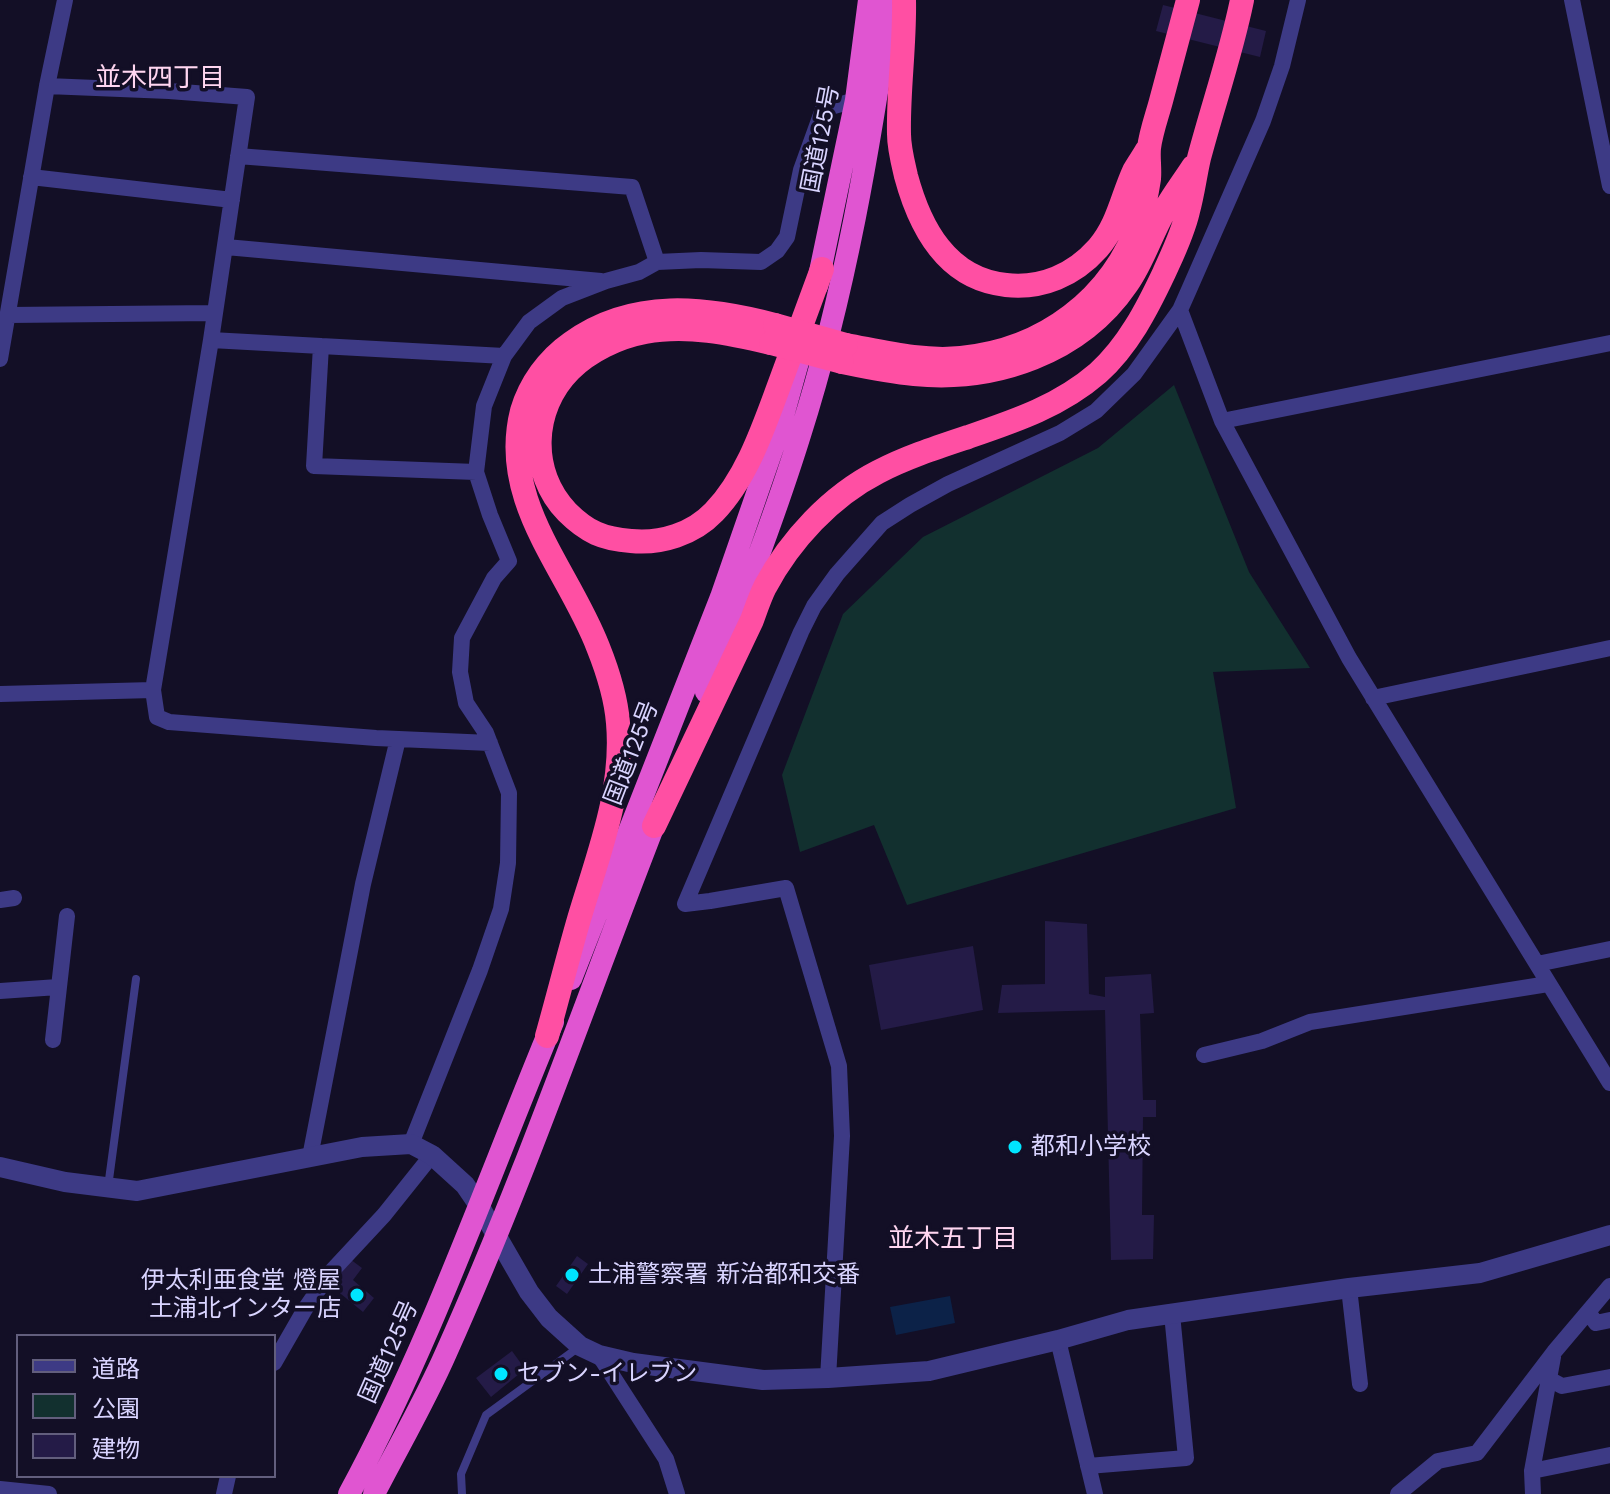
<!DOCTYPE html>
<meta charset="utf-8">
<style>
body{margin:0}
#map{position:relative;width:1610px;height:1494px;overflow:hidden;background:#130f26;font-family:"Work Sans","Noto Sans JP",sans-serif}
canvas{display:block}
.legend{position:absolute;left:16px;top:1334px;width:260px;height:144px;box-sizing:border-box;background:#130f26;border:2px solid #625e7d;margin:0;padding:10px 14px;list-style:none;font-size:24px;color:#d9d4ff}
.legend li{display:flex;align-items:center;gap:16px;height:40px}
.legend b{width:40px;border:2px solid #625e7d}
</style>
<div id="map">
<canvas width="1610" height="1494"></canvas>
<ul class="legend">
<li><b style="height:10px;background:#3d3a85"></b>道路</li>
<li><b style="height:22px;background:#12302f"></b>公園</li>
<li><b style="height:22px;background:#241b47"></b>建物</li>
</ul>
</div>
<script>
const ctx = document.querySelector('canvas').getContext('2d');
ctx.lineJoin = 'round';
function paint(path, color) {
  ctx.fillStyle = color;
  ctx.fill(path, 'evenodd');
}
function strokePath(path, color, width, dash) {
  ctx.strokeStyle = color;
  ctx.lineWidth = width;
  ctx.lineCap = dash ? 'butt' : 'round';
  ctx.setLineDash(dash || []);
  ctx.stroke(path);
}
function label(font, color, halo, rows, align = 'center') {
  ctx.font = font + ' "Work Sans","Noto Sans JP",sans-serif';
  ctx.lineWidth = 7;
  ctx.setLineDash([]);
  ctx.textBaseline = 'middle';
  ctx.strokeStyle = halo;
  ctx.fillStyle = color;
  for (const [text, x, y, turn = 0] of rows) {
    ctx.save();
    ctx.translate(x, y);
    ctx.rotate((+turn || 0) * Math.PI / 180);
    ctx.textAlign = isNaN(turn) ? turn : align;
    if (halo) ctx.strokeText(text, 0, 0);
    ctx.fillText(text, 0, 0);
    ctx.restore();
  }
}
paint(new Path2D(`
 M1174,385L1249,572L1310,668L1213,672L1236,808L907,905L874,825L800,852L782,775L843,614L923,537L1098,448Z`), '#12302f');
paint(new Path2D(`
 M950,1296L955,1323L896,1335L890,1307Z`), '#0c2248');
paint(new Path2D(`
 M1163,5L1266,31L1260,57L1156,31Z
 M1045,921L1087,924L1089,994L1105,997V977L1151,974L1154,1013L1140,1014L1143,1100H1156V1117H1143L1142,1215H1154L1153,1259L1111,1260L1105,1010L998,1013L1002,985L1045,984Z
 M973,946L983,1010L881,1030L869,965Z
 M577,1256L588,1264L567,1294L556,1286Z
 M350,1259L362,1268L353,1280L374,1298L363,1312L330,1285Z
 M512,1351L525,1369L491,1397L476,1378Z`), '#241b47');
strokePath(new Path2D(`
 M108,1187L136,979
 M462,1494L461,1474L486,1415L579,1347`), '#3d3a85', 8);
strokePath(new Path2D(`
 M1572,0L1610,186
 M47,86L169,91L247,97L211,340L153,690L157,717L169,722L376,738L490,743
 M238,156L632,187L657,262
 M31,177L232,200
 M226,247L601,281
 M1180,310L1222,421L1349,658L1610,1083
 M8,315L215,313
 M211,340L504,356
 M321,346L314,466L476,472
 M0,359L47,86L65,0
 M1222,421L1610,343
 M0,694L153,690
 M1373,698L1610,648
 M0,900L14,898
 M1537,964L1610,949
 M0,991L58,987
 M53,1040L67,916
 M1204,1055L1262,1041L1310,1022L1548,984
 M411,1144L480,970L501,909L508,863L509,793L486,733L466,703L460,672L462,638L494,578L509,561L490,515L476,472L484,406L504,356L529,322L562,298L606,281L639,272L657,262L701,260L761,262L777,251L787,237L801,170L823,109L856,100
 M310,1157L363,884L398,739
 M1349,1288L1360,1384
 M1588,1312L1596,1323L1610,1320
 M1058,1340L1095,1494
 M599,1355L666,1459L677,1494
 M274,1363L305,1309L330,1273L384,1215L432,1155
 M828,1378L842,1136L839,1066L786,888L710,901L685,904L801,632L814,606L837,574L882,523L910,505L948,484L1060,433L1096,411L1134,374L1180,310L1188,292L1263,121L1282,66L1298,0
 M1549,1379L1562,1386L1610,1377
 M1088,1466L1186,1458L1172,1314
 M1532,1471L1610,1455
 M0,1489L49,1494
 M224,1494L228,1476
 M1398,1494L1438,1461L1477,1453L1554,1352L1610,1286
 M1533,1494L1532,1471L1553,1357`), '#3d3a85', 16);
strokePath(new Path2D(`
 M0,1167L65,1182L137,1191L362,1147L411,1144L432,1155L465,1185L480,1207L529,1292L549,1318L580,1346L599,1355L633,1363L763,1380L828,1378L929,1371L1058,1340L1128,1320L1349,1288L1480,1273L1610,1235`), '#3d3a85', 20);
strokePath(new Path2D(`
 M817,286L856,100L869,0
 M706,692C740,607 773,522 800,435C845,294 870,146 891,0
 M571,979L721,597L779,430L798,362
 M349,1494C431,1343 487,1180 553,1022
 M374,1494C398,1447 425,1401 446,1353C526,1175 589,991 660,810`), '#e055d1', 22);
strokePath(new Path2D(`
 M904,0C905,45 898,90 899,134C899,148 903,163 906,176C920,228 947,279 1006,285C1042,289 1074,275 1098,248C1118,225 1122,197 1134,171C1138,164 1143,157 1147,150
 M771,343C730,333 686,324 645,332C618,337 589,351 570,370C531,409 529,473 567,512C587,532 603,539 631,541C661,544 693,534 714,512C747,478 764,426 780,383C794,345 808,307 822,269
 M846,345C884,352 922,362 961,358C1044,350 1112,299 1140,220C1144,207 1147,192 1149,179C1150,168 1148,158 1149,148C1151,132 1157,116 1161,101C1170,67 1179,34 1188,0
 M842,362C866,367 889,372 914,374C995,382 1080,353 1127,284C1144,260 1151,233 1166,208C1174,194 1184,181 1193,167
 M654,826L752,620C756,609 760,597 765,587C790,540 831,496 878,472C907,457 938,447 968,437C1015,421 1060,406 1098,373C1128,346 1147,309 1164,273C1173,253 1183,233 1188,211C1193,193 1195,175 1199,158C1213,105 1231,54 1242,0
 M547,1036C558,997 568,957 579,919C598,855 624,791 618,723C616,697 608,672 598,647C568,569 499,501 522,411C530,384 548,359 571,343C633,298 706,307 775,325`), '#ff4fa3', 24);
strokePath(new Path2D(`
 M775,325L846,345
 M771,343L842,362`), '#ff4fa3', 24);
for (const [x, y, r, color] of [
 [1015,1147,8,"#00e5ff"],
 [572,1275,8,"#00e5ff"],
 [357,1295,8,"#00e5ff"],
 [501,1374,8,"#00e5ff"]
]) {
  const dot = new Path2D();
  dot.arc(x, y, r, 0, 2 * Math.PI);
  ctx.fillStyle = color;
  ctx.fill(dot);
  strokePath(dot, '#130f26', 3);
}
label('24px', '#d9d4ff', '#130f26', [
 ["国道125号",821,139,-79],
 ["国道125号",632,753,-69],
 ["国道125号",389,1352,-66]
]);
label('24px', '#d9d4ff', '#130f26', [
 ["都和小学校",1031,1147],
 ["土浦警察署 新治都和交番",588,1275],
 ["伊太利亜食堂 燈屋",341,1281,"right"],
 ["土浦北インター店",341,1309,"right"],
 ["セブン-イレブン",517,1374]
], 'left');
label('26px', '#ffd6f0', '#130f26', [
 ["並木四丁目",160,78],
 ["並木五丁目",953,1239]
]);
</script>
